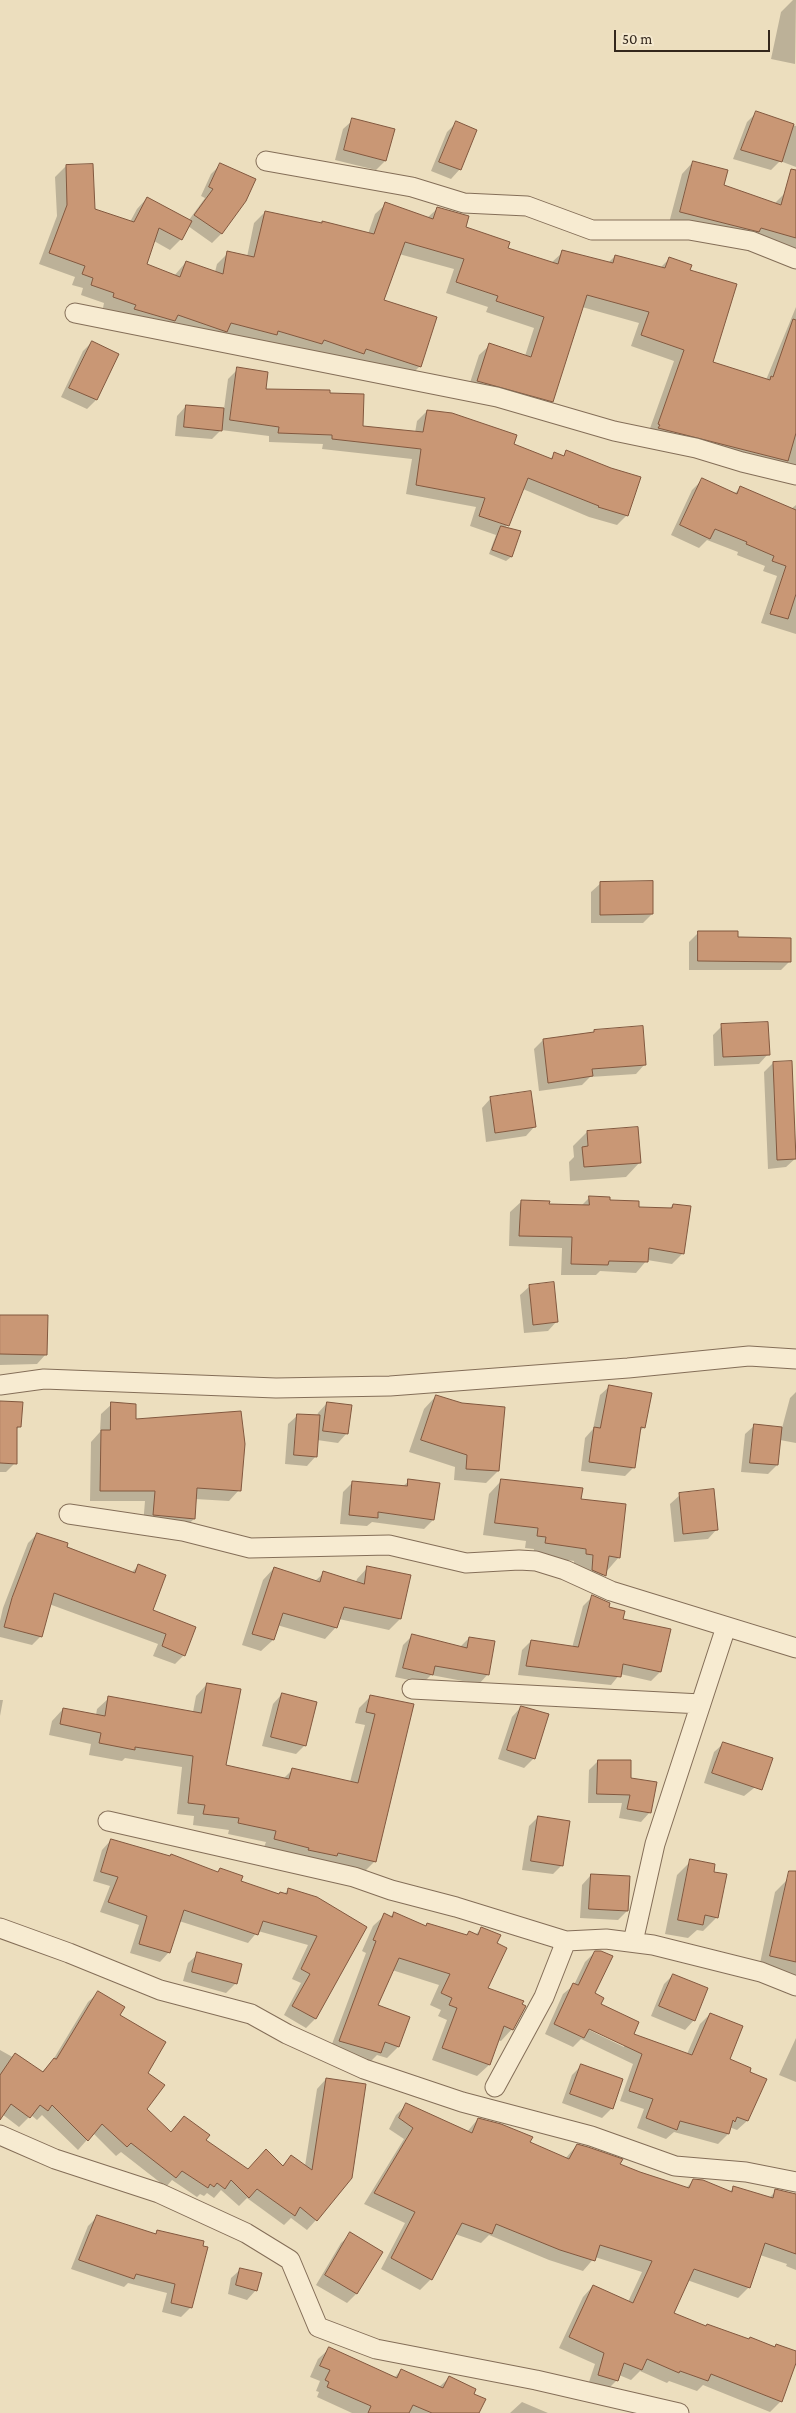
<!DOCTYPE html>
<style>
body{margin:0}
#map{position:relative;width:796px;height:2413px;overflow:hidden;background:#ecdebe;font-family:"Crimson Pro",serif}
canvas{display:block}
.scale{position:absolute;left:614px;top:30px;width:156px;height:22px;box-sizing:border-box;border:2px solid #33271c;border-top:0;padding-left:6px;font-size:15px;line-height:18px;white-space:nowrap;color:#33271c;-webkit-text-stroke:4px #f4e8ce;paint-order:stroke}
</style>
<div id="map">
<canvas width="796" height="2413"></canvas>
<div class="scale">50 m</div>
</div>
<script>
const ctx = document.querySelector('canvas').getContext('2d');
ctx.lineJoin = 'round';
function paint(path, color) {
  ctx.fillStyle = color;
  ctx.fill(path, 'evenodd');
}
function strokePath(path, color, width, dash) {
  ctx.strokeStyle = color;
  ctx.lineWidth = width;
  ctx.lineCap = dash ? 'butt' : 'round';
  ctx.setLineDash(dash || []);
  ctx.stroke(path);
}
paint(new Path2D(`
 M793,0H796L795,64L771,59L781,12Z
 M756,113L796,126V167L780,161L771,170L733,159L747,122Z
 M353,120L385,161L376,170L335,160L343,129Z
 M456,123L460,169L451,179L431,171L447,132Z
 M693,162L722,186L774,204L785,193L796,196V250L669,223L682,174Z
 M220,165L245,200L221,234L212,243L188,226L181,239L170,250L154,241L146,264L174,276L186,262L215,272L217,264L228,253L247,257L254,223L265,212L368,234L375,214L386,204L427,218L437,209L464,228L507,249L551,263L563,252L608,263L615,256L660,268L669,259L688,270L712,363L766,380L796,307V478L648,434L674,361L631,346L639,323L582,307L552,401L541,412L467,392L479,355L490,345L525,356L534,328L486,312L488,307L446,293L454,269L399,254L382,300L420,366L409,377L352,364L314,351L310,354L269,342L265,345L126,316L103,308L104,303L81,295L83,288L72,285L75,277L39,264L57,216L55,177L66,166L93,210L130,222L137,209L147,198L189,220L205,198L201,196L211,174Z
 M92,342L96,400L87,409L61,397L83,351Z
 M238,369L264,390L329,395L362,427L415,433L417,421L427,411L550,459L555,454L562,457L567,452L627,515L617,525L589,517L523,489L505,529L520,532L511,557L506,561L489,554L496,535L470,526L476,507L406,494L412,459L322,449L323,444L269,442V436L221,430L212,439L175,436L177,416L186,406L224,409L228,379Z
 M702,480L734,494L740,488L791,509L796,505V634L761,623L777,576L763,571L765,566L737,555L738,552L707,540L699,548L671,535L692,490Z
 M601,883L652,914L643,923H591V892Z
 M699,932L737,939L790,961L781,970H689V942Z
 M722,1026L768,1054L759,1064L714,1066L713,1035Z
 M595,1031L645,1064L636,1074L590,1077L582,1085L539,1091L534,1049L543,1040L592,1034Z
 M773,1063L796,1158L786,1167L768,1169L764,1072Z
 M491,1098L535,1126L526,1136L486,1142L482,1108Z
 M587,1132L640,1162L626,1177L570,1181L569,1162L574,1157L573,1146Z
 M589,1198L638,1208L669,1209L673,1205L683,1253L672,1264L647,1260L636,1273L600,1271L596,1275H561L562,1248L509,1246L510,1212L522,1201L548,1205L581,1206Z
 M530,1286L557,1321L548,1331L524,1333L520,1295Z
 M0,1329L46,1354L37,1364L0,1365Z
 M610,1386L644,1427L638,1433L634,1467L625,1476L581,1471L585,1438L593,1429L600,1395Z
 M796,1392V1443L780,1440L777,1465L768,1474L741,1472L745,1434L755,1425L782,1428L790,1398Z
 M436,1396L498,1471L486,1483L454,1480L455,1467L409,1452L424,1409Z
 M0,1402L20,1426L16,1430L15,1463L6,1472H0Z
 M327,1403L347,1433L338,1443L317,1440L316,1456L307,1466L285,1464L288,1424L298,1415L317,1416L318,1413Z
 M112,1404L134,1421L239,1490L229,1501L195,1499L194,1519L183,1529L143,1525L145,1501H90L91,1442L100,1432L101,1414Z
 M409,1481L433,1520L424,1529L372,1522L367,1526L340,1524L343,1492L353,1482L402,1487Z
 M501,1481L580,1500L619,1557L592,1588L574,1566V1561L533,1556L534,1549L525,1548L526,1541L483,1535L489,1494Z
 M680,1495L717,1529L708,1539L674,1542L670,1504Z
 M37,1534L131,1573L138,1566L152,1611L184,1655L175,1664L153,1656L158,1644L49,1604L41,1636L32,1645L0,1637V1621L3,1608L28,1543Z
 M368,1567L400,1619L389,1630L339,1619L336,1627L325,1639L277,1625L273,1640L261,1651L242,1645L263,1580L274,1568L315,1581L324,1573L356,1582L357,1579Z
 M592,1597L621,1620L660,1672L651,1681L620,1674L611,1685L518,1675L522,1650L531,1641L572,1648L583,1606Z
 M412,1636L460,1647L469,1638L488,1674L479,1684L431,1675L423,1683L395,1677L403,1645Z
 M207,1684L225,1766L283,1779L292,1770L350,1782L365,1725L355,1723L359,1708L370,1697L412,1705L375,1861L363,1873L263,1850L266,1842L228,1834L229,1830L193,1825L194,1816L177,1814L182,1767L125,1758L122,1761L89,1755L91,1744L49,1735L52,1721L63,1709L96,1715L97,1709L109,1698L193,1712L196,1696Z
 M282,1694L305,1745L296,1754L262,1746L273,1704Z
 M0,1700H3L0,1716Z
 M521,1707L534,1758L524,1768L498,1759L512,1717Z
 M724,1743L764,1780L744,1796L704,1783L714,1752Z
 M598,1761L630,1779L650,1812L641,1822L619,1818L622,1803H588L589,1770Z
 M538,1817L562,1865L553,1874L522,1870L529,1826Z
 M111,1840L217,1873L220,1870L240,1882L278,1895L284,1894L288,1890L365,1927L315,2019L306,2028L284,2015L301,1983L292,1979L308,1945L258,1931L248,1943L179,1921L169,1952L160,1962L130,1953L139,1925L100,1912L110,1886L93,1881L102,1850Z
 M691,1861L713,1873L717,1917L703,1931L697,1930L688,1938L665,1934L677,1875Z
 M591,1875L627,1911L618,1920L580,1918L582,1885Z
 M788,1879L796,1881V1976L759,1968L775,1892Z
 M394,1913L425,1927L427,1924L465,1936L469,1932L475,1935L482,1928L496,1944L487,1989L512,2029L501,2041L498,2040L489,2065L477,2076L432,2060L447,2020L438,2016L441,2010L430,2005L439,1985L392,1970L376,2006L409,2017L398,2047L387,2058L377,2055L368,2064L329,2052L366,1953L362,1951L373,1926L385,1915L390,1917Z
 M595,1952L593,1994L599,2005L632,2035L687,2054L700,2024L710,2014L728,2059L748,2072L765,2079L747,2121L737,2130L729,2127L728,2134L718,2144L674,2132L666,2139L637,2128L644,2109L620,2101L633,2064L581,2039L573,2047L545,2034L563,1994L574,1985L585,1962ZM584,2025L624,2044V2047L583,2027Z
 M198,1954L236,1983L226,1993L183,1981L188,1963Z
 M673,1975L694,2020L685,2030L651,2016L664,1984Z
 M98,1993L118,2015L146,2073V2109L170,2133L184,2117L205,2140L248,2170L282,2166L292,2156L305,2166L317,2089L326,2079L316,2220L307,2230L291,2218L284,2225L247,2198L239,2206L221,2190L214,2198L207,2193L204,2196L200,2194L197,2197L172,2180L166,2187L121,2152L116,2156L93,2133L78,2150L42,2115L37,2120L31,2115L19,2127L2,2114L0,2116V2050L41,2073L53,2060L88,2002Z
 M796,2038V2082L779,2075Z
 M581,2066L612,2108L602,2118L562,2103L572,2075Z
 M406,2105L467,2132L478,2119L565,2159L577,2145L619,2165L686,2188L694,2180L729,2192L734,2188L769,2198L776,2191L796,2201V2270L786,2266L787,2264L760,2255L749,2287L738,2298L687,2280L673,2314L705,2327L796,2352V2360L781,2401L770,2412L703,2385L697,2391L669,2381L667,2383L640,2371L631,2380L619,2375L617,2380L607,2390L588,2385L595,2364L559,2348L583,2297L593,2286L628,2302L642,2272L595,2257L583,2271L549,2260L489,2235L481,2243L455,2234L431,2279L420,2290L381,2269L405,2223L364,2204L404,2139L389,2129L396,2115Z
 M98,2216L154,2235L157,2232L191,2307L181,2317L162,2312L167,2293L128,2283L124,2287L71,2269L88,2226Z
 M351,2234L381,2252L356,2294L347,2303L316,2285L341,2243Z
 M241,2269L256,2290L247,2300L228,2294L231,2278Z
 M329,2349L394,2378L401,2370L439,2387L449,2378L478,2413H352L317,2397L319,2392L316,2391L320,2381L310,2377L318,2359Z
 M522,2402L548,2413H510Z`), '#0003');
const building = new Path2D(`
 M756,111L794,124L782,162L741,150Z
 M352,118L395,129L386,161L344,150Z
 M456,121L477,130L461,170L439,162Z
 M693,161L728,170L724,185L781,205L791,169L796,170V238L761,228L759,232L680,212Z
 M220,163L256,179L246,201L222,234L194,215L213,189L209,187Z
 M93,164L95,209L134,222L147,197L192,221L182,240L159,228L147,264L180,277L186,261L223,274L227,251L254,257L265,211L322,223V221L374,234L385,202L433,219L437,207L469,216L466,227L510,242L508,248L558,264L562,250L613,263L615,255L665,268L669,257L692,265L690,270L737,284L713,362L770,380L771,376L773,377L793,319L796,320V433L788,461L658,428L660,425L658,424L684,350L641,335L649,312L587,295L553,402L477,381L489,343L531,357L544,317L496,301L498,296L456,282L464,259L405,242L384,300L437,317L421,367L366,349L364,354L324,340L322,344L278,331L277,335L231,323L227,332L178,315L175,321L134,309L136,305L113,297L114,293L91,285L93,278L82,274L85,266L49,253L67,205L66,165Z
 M92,341L119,354L97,400L69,388Z
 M237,367L268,372L266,389L330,390V393L364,394L363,426L423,432L427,410L452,413L517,435L514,444L552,459L554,452L564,456L566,450L611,468L641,477L628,516L598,507L599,506L528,478L509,526L479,516L485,498L416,485L421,449L332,439V435L278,433L279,427L230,420Z
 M186,405L224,408L222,431L184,427Z
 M702,478L737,494L740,486L796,510V594L788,619L770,614L786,566L772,561L774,556L746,544L747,542L715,529L710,539L680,525Z
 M501,526L521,531L512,557L492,550Z
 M653,881V914L600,915V882Z
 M698,931H738V937L791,938V962L698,961Z
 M768,1022L770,1055L723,1057L721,1024Z
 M643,1026L646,1065L592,1069L593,1076L548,1083L543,1039L594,1032V1030Z
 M792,1061L796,1159L777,1160L773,1062Z
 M531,1091L536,1127L495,1133L490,1097Z
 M638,1127L641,1163L584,1167L582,1147L588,1146L587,1131Z
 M589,1196L610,1197V1200L639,1201V1207L672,1208L673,1204L691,1206L684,1254L649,1248L648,1262L609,1261L608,1265L571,1264L572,1237L519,1236L521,1200L550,1201L549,1204L589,1205Z
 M554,1282L558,1322L533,1325L529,1285Z
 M0,1315H48L47,1355L0,1354Z
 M609,1385L652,1393L645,1428L641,1427L635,1468L589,1462L594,1427L600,1428Z
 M436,1395L462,1403L505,1407L499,1471L466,1469L467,1455L421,1440Z
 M0,1401L23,1402L21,1427H17V1464L0,1463Z
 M111,1402L136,1404V1419L241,1411L245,1444L241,1491L197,1488L195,1519L153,1515L155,1491H100L101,1430H110Z
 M327,1402L352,1405L348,1434L323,1431Z
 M297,1414L320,1415L317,1457L294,1455Z
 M754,1424L782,1427L778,1465L750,1463Z
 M408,1479L440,1483L434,1520L378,1512V1518L349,1515L352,1481L407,1486Z
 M501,1479L583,1488L581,1499L626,1504L620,1558L609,1556L606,1576L592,1570L593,1555L586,1554V1549L545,1543L546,1537L537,1536L538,1528L495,1523Z
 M714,1489L718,1530L683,1534L679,1493Z
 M37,1533L68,1543L67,1547L135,1573L138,1564L166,1575L153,1610L196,1627L185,1656L162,1646L166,1634L54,1593L42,1637L4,1627L12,1598Z
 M367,1566L411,1575L401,1619L344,1607L337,1628L283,1613L274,1640L252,1634L274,1567L320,1582L323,1571L364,1584Z
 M592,1595L610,1603L609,1607L625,1611L623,1619L671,1629L661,1672L623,1664L621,1677L526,1666L531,1640L578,1647Z
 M412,1634L467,1648L469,1637L495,1641L489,1675L435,1666L433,1675L403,1668Z
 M207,1683L241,1689L226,1765L289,1779L292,1768L358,1783L375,1714L366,1712L370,1695L414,1704L376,1862L338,1853L337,1856L308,1850L309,1848L274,1839L276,1831L238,1823L239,1818L203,1814L205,1805L188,1803L193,1756L135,1747V1750L99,1743L101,1733L60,1724L63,1708L105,1716L108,1696L201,1713Z
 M282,1693L317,1702L306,1746L271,1737Z
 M521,1706L549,1714L535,1759L507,1750Z
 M723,1742L773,1758L762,1790L712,1773Z
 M598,1760H631V1778L657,1782L651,1813L627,1809L630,1795L597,1794Z
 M538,1816L570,1821L563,1866L531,1861Z
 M111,1839L170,1856L171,1854L218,1872L220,1868L243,1876L241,1881L279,1894L280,1892L287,1894L288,1888L317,1897L367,1927L316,2019L292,2006L310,1974L301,1969L317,1936L263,1921L258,1935L184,1910L170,1953L139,1944L147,1916L108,1902L118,1877L101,1872Z
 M690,1859L715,1864L714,1872L727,1874L718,1918L705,1915L703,1925L678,1920Z
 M789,1871H796V1962L770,1956Z
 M591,1874L630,1876L628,1911L589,1909Z
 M394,1912L426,1926L427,1923L467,1935L469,1931L478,1935L481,1927L501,1935L497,1943L507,1948L488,1988L524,2001L522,2004L526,2006L513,2030L504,2026L490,2065L442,2048L457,2008L449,2005L452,1998L441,1993L450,1974L399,1958L378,2005L410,2017L399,2047L385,2042L381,2053L339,2041L376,1941L373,1940L384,1913L392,1917Z
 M595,1951H601L613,1956L595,1993L604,1998L601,2004L639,2022L634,2034L692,2055L710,2013L743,2026L730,2059L751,2068L750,2072L767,2079L748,2121L737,2117L735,2122L733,2120L729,2134L680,2121L677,2130L646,2118L653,2099L629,2091L642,2054L589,2029L584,2038L554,2024L573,1983L578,1985Z
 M197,1952L242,1964L237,1984L192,1972Z
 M673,1974L708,1988L695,2021L659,2006Z
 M98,1991L125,2007L120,2015L166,2042L148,2073L165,2085L147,2109L171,2132L184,2116L210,2135L206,2140L248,2169L266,2149L283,2166L291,2155L312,2170L326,2078L366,2084L352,2178L317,2221L300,2207L295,2216L257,2189L249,2198L231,2180L225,2189L217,2183L214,2187L210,2184L208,2188L182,2171L176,2178L131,2143L127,2147L102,2124L88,2141L52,2105L48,2111L40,2105L30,2118L11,2104L0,2120V2075L15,2053L43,2072L54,2058L56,2059Z
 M581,2064L623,2079L613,2109L570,2094Z
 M406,2103L472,2133L478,2118L501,2124L533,2137L530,2142L569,2159L577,2144L588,2147L623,2159L620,2164L640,2172L689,2188L693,2179L703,2180L732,2192L733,2186L773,2198L775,2189L796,2194V2254L765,2243L750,2288L694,2269L674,2313L706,2326L707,2324L749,2339L750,2337L775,2347L776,2344L796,2351V2363L782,2402L711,2374L708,2381L680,2371L679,2373L647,2359L642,2370L624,2363L618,2381L598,2375L604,2353L569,2337L593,2285L633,2303L652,2261L600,2245L595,2261L560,2250L496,2224L492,2234L462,2223L432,2280L391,2258L415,2212L374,2193L413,2128L399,2118Z
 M97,2215L156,2234L157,2230L204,2241L203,2246L208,2247L192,2308L171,2303L175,2284L136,2274L134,2279L79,2260Z
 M350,2232L383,2252L357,2294L325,2275Z
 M240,2268L262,2273L257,2291L236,2285Z
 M329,2347L397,2378L401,2369L443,2388L449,2376L476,2389L474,2394L486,2399L479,2413H432L413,2405L409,2413H368L371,2406L327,2387L329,2382L325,2380L330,2370L320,2366Z`);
paint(building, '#c99775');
strokePath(building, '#82583f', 1);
const minor = new Path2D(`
 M266,161L412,187L464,203L527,206L592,230H689L751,241L796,259
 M75,313L497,397L614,431L696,448L742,462L796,475
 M0,1385L44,1379L276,1388L390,1386L628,1368L749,1356L796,1359
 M69,1514L183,1531L250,1548L389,1545L466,1563L519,1560L536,1561L565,1570L611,1591L796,1648
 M412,1689L701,1704
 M108,1821L354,1877L391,1890L456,1907L566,1941L606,1939L653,1945L761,1972L796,1986
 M0,1928L69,1953L160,1990L251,2014L287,2034L364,2069L462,2102L591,2136L675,2166L746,2172L796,2182
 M633,1942L655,1844L726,1627
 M495,2087L544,1997L566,1941
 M0,2135L55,2159L159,2193L246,2233L290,2260L318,2327L376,2349L536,2380L679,2413`);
strokePath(minor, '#846e58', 21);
strokePath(minor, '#f7ebd1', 19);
</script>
